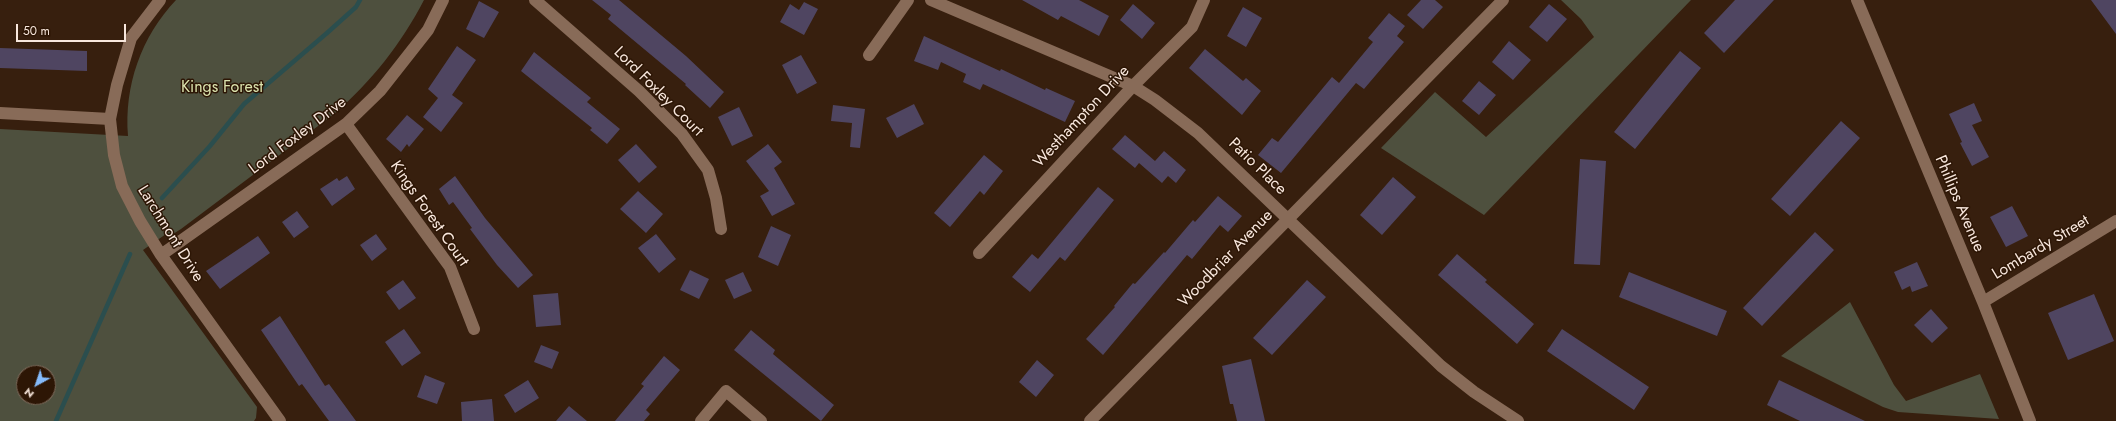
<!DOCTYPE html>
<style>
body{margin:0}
#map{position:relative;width:2116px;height:421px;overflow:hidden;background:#371f0e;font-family:Jost,sans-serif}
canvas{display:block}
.north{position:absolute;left:16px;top:365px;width:40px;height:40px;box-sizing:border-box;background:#2d1605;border:1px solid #7e6a5b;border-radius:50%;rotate:220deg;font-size:11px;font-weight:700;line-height:16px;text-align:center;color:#f8e7dd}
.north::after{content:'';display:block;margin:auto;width:14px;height:18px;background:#85bbfb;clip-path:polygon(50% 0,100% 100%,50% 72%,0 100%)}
.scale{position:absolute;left:16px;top:24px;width:110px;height:18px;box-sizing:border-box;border:2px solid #f8e7dd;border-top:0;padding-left:5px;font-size:12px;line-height:14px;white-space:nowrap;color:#f8e7dd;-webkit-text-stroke:3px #2d1605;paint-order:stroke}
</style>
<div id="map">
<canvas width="2116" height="421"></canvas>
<div class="north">N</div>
<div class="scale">50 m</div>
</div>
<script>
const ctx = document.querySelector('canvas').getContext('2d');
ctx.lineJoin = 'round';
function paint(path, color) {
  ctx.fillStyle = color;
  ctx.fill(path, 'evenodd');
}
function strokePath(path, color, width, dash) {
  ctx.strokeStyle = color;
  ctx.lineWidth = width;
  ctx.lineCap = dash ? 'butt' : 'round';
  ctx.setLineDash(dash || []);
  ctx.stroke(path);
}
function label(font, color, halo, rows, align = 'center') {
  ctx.font = font + ' Jost,sans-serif';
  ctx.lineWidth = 3;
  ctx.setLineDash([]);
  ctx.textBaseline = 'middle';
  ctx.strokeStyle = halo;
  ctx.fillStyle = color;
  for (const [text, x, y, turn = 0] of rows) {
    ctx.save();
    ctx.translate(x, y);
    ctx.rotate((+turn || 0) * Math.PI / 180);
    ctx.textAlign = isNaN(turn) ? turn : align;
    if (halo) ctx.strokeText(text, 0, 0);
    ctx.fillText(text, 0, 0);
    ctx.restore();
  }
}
paint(new Path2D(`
 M176,0H424C401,44 372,81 334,114L181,229L173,234H166L143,250L257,407L256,418L254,421H0V129L128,136C124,86 141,37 176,0ZM24,373H48V397H24Z
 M1561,0H1691L1484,215L1381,148L1435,92L1486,137L1594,37L1581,19Z
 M1850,302L1894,385L1906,401L1980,374L1999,419L1898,412L1883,407L1781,356Z`), '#4e503e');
strokePath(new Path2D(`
 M162,198L210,146L244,104L327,33L356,7L360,0
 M56,421L130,254`), '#2b4e4e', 4.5);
paint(new Path2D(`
 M592,0H619L686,56L724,92L710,108L685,85L686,84L608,19L611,15Z
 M1022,0H1079L1109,16L1099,36L1061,16L1058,20Z
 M1421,0H1435L1443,7L1423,29L1407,15Z
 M1735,0H1774L1724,53L1704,33Z
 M2091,0H2116V34Z
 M479,1L499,12L484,38L466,29Z
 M804,2L818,9L804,35L780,22L790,4L799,10Z
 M1133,4L1155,23L1142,39L1120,20Z
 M1549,4L1567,19L1547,42L1529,27Z
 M1243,7L1262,18L1246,47L1227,36Z
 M1389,13L1405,26L1397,36L1404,42L1364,89L1356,83L1281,173L1258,155L1272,138L1278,142L1332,77L1339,83L1373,42L1368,38Z
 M924,36L1000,71L1001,69L1045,90L1046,88L1075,101L1065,122L983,84L980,90L963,82L966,74L941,62L938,70L914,61Z
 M1509,41L1531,60L1513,80L1492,62Z
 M457,46L476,60L452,95L463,103L441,132L423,117L438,98L428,89Z
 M0,48L87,51V71L0,68Z
 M1205,49L1243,81L1246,78L1261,91L1242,115L1189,68Z
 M1680,51L1701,68L1635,149L1614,132Z
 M534,52L591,98L587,102L620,129L607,144L590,130L592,128L521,71Z
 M801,55L817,83L797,94L782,65Z
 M1479,81L1496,95L1479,115L1462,101Z
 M1974,103L1982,121L1972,125L1989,157L1972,166L1960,143L1962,142L1949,114Z
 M914,104L924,124L897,138L886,118Z
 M833,105L865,109L860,148L850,147L852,123L831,121Z
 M739,107L753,136L732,146L718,117Z
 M407,115L424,129L409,147L407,144L401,152L386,139Z
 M1841,121L1860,138L1790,216L1771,199Z
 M1125,135L1155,161L1164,151L1186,170L1176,183L1168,176L1162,183L1139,163L1135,168L1112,149Z
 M636,144L657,167L639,183L618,160Z
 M768,144L782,162L774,168L795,204L772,216L760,196L769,191L746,161Z
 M984,155L1003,171L984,195L980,191L950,227L934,213Z
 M1580,159L1606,161L1600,265L1574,264Z
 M347,176L355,189L332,206L320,189L337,178L339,181Z
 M455,176L485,218L533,275L518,288L497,265L470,229L472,228L453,202L449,205L439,189Z
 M1393,177L1416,197L1382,235L1360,215Z
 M1098,187L1114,200L1065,261L1060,257L1030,292L1012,277L1032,254L1038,259Z
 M638,191L663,214L646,233L620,209Z
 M1218,196L1242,216L1228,232L1220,225L1192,259L1187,255L1103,355L1086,339L1115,307L1114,306L1133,283L1135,284L1164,252L1165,253L1193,220L1195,222Z
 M2012,206L2028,236L2006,247L1990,217Z
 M297,211L309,227L294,238L282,222Z
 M771,226L791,235L778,266L758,257Z
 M1815,232L1834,250L1762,326L1743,308Z
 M376,234L387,249L372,261L360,245Z
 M656,234L676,259L659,273L638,248Z
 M258,236L270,253L220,289L206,271Z
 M1457,254L1487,280L1485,282L1534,324L1517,344L1438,275Z
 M1917,262L1928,286L1912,292L1910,286L1902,290L1894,272Z
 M690,270L709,279L699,299L680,290Z
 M743,272L752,291L734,299L725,280Z
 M1629,272L1727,311L1717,336L1619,297Z
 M403,280L416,298L399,310L386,292Z
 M1307,280L1326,297L1272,355L1253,338Z
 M558,293L561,325L536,327L533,295Z
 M2094,294L2114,341L2068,360L2048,313Z
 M1931,309L1948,328L1932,343L1914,325Z
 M280,316L325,386L329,384L356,421H329L302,384L299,386L261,330Z
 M404,329L421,353L402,366L385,342Z
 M1562,329L1649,387L1634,410L1547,351Z
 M751,330L775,350L773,354L834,405L821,421L734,350Z
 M541,345L559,352L552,369L534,362Z
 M664,356L680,370L646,410L650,414L644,421H615L644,386L641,384Z
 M1251,359L1265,421H1237L1233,404H1230L1222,366Z
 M1037,360L1054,375L1036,397L1019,382Z
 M425,375L445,383L437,404L417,397Z
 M528,380L539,398L515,413L504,395Z
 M1779,380L1865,421H1800L1767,405Z
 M492,399L494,421H462L461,402Z
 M569,406L587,421H556Z`), '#4f4561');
strokePath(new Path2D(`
 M160,0L131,38L117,85L110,119L114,155L122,186L140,221L161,255L280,421
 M535,0L639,91L682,134L708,170L716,198L721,229
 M931,0L1133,86L1155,100L1198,133L1441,366L1474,392L1518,421
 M1857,0L1983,302L2030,421
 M869,55L908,0
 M0,113L110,119
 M346,124L450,267L474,329
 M979,253L1133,86L1192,27L1204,0
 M161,255L346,124L380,91L428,30L443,0
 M1983,302L2116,221
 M701,421L726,391L761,421
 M1090,421L1503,0`), '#886b58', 12);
label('16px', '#dce4af', '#2d1605', [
 ["Kings Forest",222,88]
]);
label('16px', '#f8e7dd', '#2d1605', [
 ["Lord Foxley Court",658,92,45],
 ["Westhampton Drive",1082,117,-47],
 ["Lord Foxley Drive",298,136,-37],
 ["Patio Place",1257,167,44],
 ["Phillips Avenue",1959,204,67],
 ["Kings Forest Court",429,214,55],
 ["Larchmont Drive",170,234,58],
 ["Lombardy Street",2041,248,-31],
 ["Woodbriar Avenue",1226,259,-46]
]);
</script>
